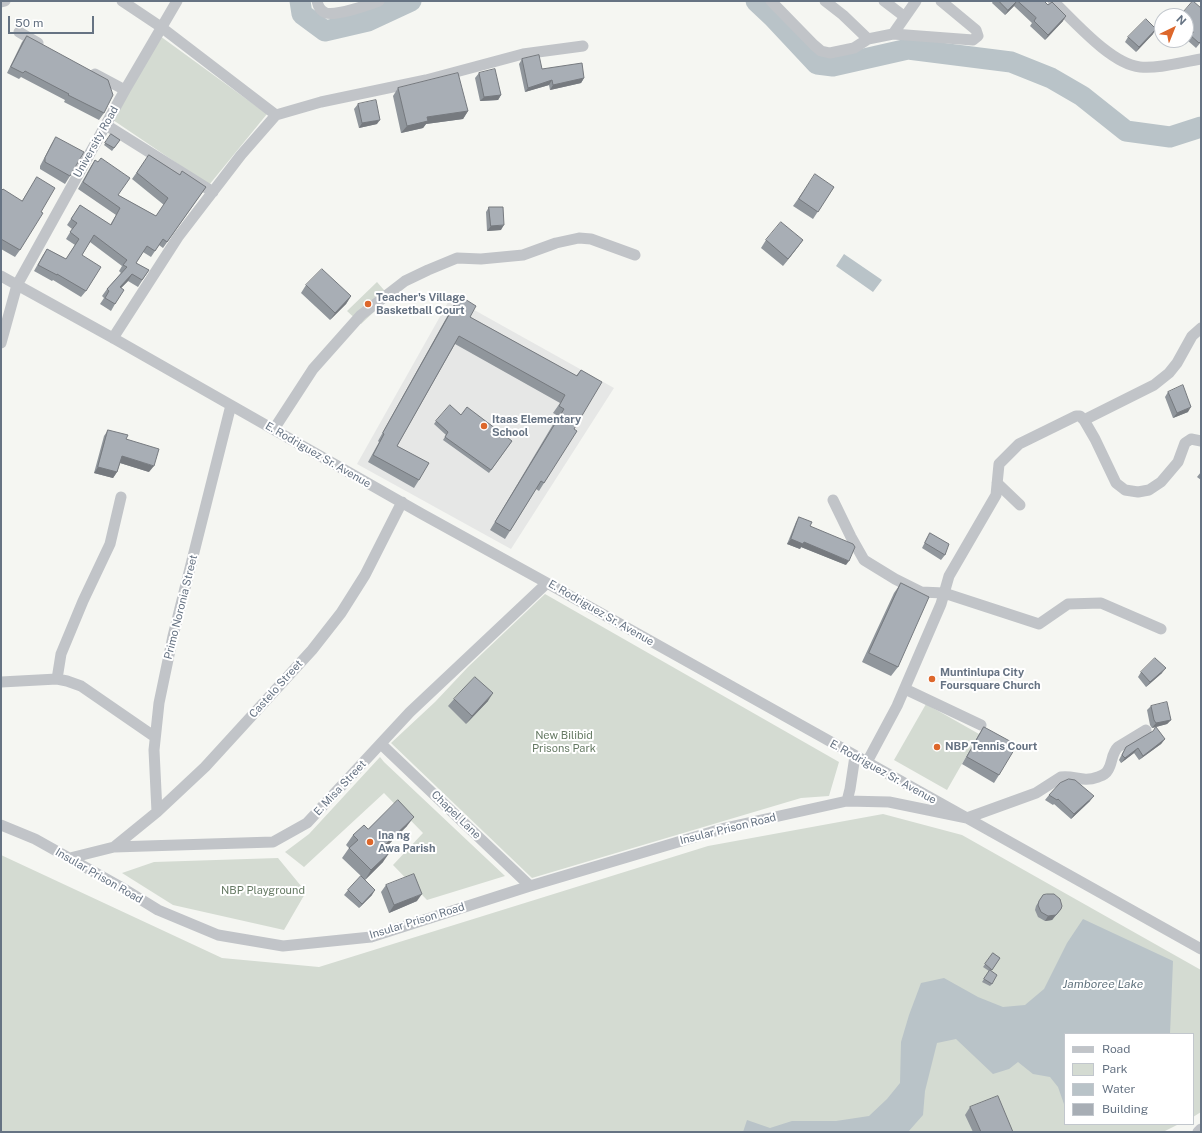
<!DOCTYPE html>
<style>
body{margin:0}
#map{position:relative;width:1202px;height:1133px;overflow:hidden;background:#f5f6f2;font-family:"Public Sans",sans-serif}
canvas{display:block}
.frame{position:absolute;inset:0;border:2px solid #667383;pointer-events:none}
.legend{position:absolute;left:1064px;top:1033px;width:130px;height:92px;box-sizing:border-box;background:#fff;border:1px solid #c2c7cd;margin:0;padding:5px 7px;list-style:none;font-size:12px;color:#667383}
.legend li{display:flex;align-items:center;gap:8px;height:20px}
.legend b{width:20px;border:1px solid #c2c7cd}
.north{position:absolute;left:1154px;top:8px;width:40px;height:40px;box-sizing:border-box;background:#fff;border:1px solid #c2c7cd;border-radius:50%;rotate:43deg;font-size:11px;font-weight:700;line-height:16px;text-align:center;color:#667383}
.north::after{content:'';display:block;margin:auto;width:14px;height:18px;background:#dd672b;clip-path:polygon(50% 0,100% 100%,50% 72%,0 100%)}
.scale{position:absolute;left:8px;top:16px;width:86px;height:18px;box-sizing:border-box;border:2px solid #667383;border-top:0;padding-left:5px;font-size:12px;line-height:14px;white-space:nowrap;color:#667383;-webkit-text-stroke:3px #fff;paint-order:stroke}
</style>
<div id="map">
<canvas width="1202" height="1133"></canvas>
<div class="frame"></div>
<ul class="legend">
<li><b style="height:5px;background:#c1c4c8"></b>Road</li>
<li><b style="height:11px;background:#d4dbd2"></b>Park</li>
<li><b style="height:11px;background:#b9c3c8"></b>Water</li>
<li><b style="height:11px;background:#a8aeb5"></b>Building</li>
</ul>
<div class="north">N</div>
<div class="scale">50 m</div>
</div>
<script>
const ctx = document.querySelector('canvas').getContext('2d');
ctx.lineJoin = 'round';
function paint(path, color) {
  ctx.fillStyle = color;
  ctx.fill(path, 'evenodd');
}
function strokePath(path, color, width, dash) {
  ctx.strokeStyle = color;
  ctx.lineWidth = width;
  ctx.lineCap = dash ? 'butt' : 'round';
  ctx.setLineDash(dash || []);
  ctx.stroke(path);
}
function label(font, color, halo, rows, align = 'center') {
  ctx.font = font + ' "Public Sans",sans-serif';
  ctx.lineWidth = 4;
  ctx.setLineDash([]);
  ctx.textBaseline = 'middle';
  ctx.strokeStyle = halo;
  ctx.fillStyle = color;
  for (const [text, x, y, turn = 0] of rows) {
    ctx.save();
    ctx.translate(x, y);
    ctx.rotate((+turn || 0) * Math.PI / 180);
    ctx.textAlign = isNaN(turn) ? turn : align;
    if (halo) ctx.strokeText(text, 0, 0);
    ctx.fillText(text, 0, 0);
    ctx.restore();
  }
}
paint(new Path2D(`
 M451,297L614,388L511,549L357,464Z`), '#e6e7e6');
paint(new Path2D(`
 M160,36L267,114L209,185L113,120Z
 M377,282L390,297L361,324L347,311Z
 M545,594L839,762L829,796L801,798L532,878L391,743L435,702L468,667Z
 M926,704L979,734L947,790L894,760Z
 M380,757L384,762L505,876L427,900L393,865L423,833L384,793L304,867L285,852L309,834Z
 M883,814L962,835L1201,970V1112L1193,1117V1034H1065V1124H1179L1163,1132H1V855L222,958L319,967L708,846Z
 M278,858L306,892L284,930L173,905L122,873L154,862Z`), '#d4dbd2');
paint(new Path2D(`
 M844,254L882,280L873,292L836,266Z
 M1083,919L1173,961L1170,1034H1065V1107L1058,1087L1050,1077L1033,1074L1018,1062L1009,1069L993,1074L956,1039L937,1043L925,1091L923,1115L908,1132H743L747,1120L770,1128L792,1121H836L869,1116L887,1099L900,1083L901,1042L909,1015L921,983L944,978L978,997L1003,1007L1025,1005L1044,989L1067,943Z`), '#b9c3c8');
strokePath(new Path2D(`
 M300,1L302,14L325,31L368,21L411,1
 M756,1L773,17L817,64L833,66L908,49L1011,62L1051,78L1082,96L1126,131L1170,137L1201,127`), '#b9c3c8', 21);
strokePath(new Path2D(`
 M122,1L161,27L276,115
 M317,1C318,6 320,11 326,13C336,16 368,5 379,1
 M771,1L814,45L821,51L830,53L854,48L868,39L893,34L973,40L978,36L976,30L941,1
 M825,1L843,15L868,39
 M884,1L905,17
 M1053,1C1074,21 1111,64 1140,67C1159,69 1182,62 1201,59
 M1,2L5,1
 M19,32L38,43
 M893,34L916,1
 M95,74L125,90
 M106,125L213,192
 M1,276L113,338L422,514L547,583L1201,949
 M113,338L178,237L241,155L276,115L321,102L426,80L523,54L583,46
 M1,343L17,285L125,90L177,1
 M1084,420L1154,385L1169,373L1177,363L1192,336L1201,328
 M274,429L313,369L361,315L405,281L428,270L457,258L481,259L523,255L556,243L579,238L591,239L635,255
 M997,483L1020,505
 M833,500L851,537L864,560L895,579L921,592L944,593L1039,624L1068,604L1101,603L1161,629
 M57,679L61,654L83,601L110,544L121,497
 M1,682L57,679L67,681L81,686L155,737
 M905,689L981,725
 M381,744L530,886
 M867,762L897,706L941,604L949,576L996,495L999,464L1019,444L1076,416H1080L1084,420L1095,439L1116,483L1125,490L1138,492L1149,490L1161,482L1178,462L1185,443L1191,439L1201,441
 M847,801L850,789L855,756
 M157,812L154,750L159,703L173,636L231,405
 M1,825L35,839L119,886L158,910L218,935L283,946L371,937L530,886L725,828L847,801L889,802L967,818L1036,793L1061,777C1075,775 1082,783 1098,777C1103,775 1106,774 1108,770C1113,762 1111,754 1118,747L1146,730
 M114,847L157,812L205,767L312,650L341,613L365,575L402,502
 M70,858L114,847L273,842L307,823L410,712L547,583
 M1198,1132L1201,1129`), '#c1c4c8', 11);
paint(new Path2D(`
 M993,1H1044L1063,21L1045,40L1030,26L1032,23L1014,6L1005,15L992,3Z
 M1193,1L1201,42L1196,48L1187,40L1190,36L1186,32V16Z
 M1153,34L1136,52L1125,42L1128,37Z
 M27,36L104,113L99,120L64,102L65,100L21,77L19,79L7,73L22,42Z
 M522,59L542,69L584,78L581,83L550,90L549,85L525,92L519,64Z
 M479,73L501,95L498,100L480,101L475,78Z
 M398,88L468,111L463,119L426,124L423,128L401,133L393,96Z
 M358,104L377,124L359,128L354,109Z
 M111,134L120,140L112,151L104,145Z
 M56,137L70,176L65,184L40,169V166L51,145Z
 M149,155L180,175L206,187L163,248L159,245L151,257L143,252L136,263L149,270L138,287L128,281L121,288L115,304L111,311L100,304L104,298L102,296L107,289L121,273L119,271L122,266L90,242L82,255L86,291L81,297L53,280L52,281L34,271L43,255L47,249L66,259L75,245L66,239L72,229L67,225L80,205L110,225L116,215L78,189L91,166L95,160L118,195L156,216L164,205L132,179Z
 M37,177L41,212L20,250L15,257L1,249V191L22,201Z
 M810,182L834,187L813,219L793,206Z
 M489,207L501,230L487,231L486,212Z
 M766,240H803L783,266L761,248Z
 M306,285L351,296L346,304L330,320L301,293Z
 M460,296L470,317L576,376L581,370L574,429L544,483L539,491L536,489L510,531L505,539L490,530L558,416L553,413L560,403L455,344L397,446L419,480L414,488L368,462L379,442L378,441L454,304Z
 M1168,392L1188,412L1173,418L1165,397Z
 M461,415L512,441L489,473L443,440L446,435L434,424L436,421Z
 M108,430L126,439L149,472L120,463L117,472L113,478L94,473L104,436Z
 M1201,472V480L1197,477Z
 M799,517L810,526L846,565L801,547L800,549L787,544L796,522Z
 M930,533L945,555L941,560L922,548L927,538Z
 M901,583L898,667L891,676L862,662L894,593Z
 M1141,672L1162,673L1146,687L1138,677Z
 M454,699L488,701L466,724L448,706Z
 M1151,706L1171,720L1167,724L1152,728L1150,725L1147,710Z
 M984,727L999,775L994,783L962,764L979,734Z
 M1165,739L1161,744L1139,760L1134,753L1121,763L1119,760L1123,752L1126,747Z
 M1049,795L1090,801L1071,819L1054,804L1053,805L1045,800Z
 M407,826L386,847L383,862L365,880L372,895L359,908L344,895L348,890L361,876L342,858L349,848L346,845L353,835L368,829Z
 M386,885L417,901L389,913L381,892Z
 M1043,895L1061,909L1052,920L1045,921L1038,917L1035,910L1036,906Z
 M993,953L1000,958L991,971L992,984L990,986L982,982L989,971L983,967Z
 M970,1107L1013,1132H973L965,1115Z`), '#90969c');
paint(new Path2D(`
 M1017,1L1014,6L1005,15L1008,10Z
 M1066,16L1063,21L1045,40L1048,35Z
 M1156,29L1153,34L1136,52L1139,47Z
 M584,78L581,83L550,90L553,85Z
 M552,80L549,85L525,92L528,88Z
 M501,95L498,100L480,101L484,97Z
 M468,111L463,119L426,124L423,128L401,133L407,126L427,117Z
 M380,120L377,124L359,128L362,123Z
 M504,225L501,230L487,231L491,226Z
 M803,240L798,247L783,266L788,259Z
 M132,274L128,281L115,294L120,287Z
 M351,296L346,304L330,320L335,313Z
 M1191,407L1188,412L1173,418L1177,413Z
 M122,456L154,466L149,472L117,462Z
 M98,467L117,472L113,478L94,473Z
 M791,539L804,542L849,561L846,565L801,547L800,549L787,544Z
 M1166,668L1162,673L1146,687L1150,682Z
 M493,693L488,701L466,724L472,716Z
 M1171,720L1167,724L1152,728L1156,723Z
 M1165,739L1161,744L1139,760L1143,756Z
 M1138,748L1134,753L1121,763L1125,758Z
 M1094,796L1090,801L1071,819L1074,814Z
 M414,817L407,826L377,856L384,846Z
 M390,852L383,862L365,880L371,870Z
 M375,890L372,895L359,908L362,904Z
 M422,894L417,901L389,913L394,905Z
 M1061,909L1052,920L1045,921L1048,916Z`), '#767a7f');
const building = new Path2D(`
 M999,1H1017L1008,10Z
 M1018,1H1044L1048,5L1052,2L1066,16L1048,35L1034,21L1036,18Z
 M1193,1L1201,8V41L1199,43L1190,35L1194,32L1186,24V16H1180Z
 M1146,19L1156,29L1139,47L1128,37Z
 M27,36L108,80L113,95L104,113L68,95L69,94L25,71L23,73L11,67Z
 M539,55L542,69L582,63L584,78L553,85L552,80L528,88L522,59Z
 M495,69L501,95L484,97L479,73Z
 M458,73L468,111L427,117L428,121L407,126L398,88Z
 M376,100L380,120L362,123L358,104Z
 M111,134L120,140L114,148L105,143Z
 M56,137L84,152L70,176L45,162V158Z
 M149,155L180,175L182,171L206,187L167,242L163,239L155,251L147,246L136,263L149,270L142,280L132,274L120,287L124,290L115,304L105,298L109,291L107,289L127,267L123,265L127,260L94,235L82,255L101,267L86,291L57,274V275L38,265L47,249L66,259L79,239L70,232L77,223L71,219L80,205L111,225L120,208L83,182L95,160L98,162L101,158L130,178L118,195L156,216L168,198L137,173Z
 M815,174L834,187L818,212L799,199Z
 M37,177L55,188L41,212L43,213L20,250L1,239V191L3,189L22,201Z
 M489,207H503L504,225L491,226Z
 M781,222L803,240L788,259L766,240Z
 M322,269L351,296L335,313L306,285Z
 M460,296L476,306L470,317L577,376L581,370L602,382L574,429L577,431L544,483L541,481L510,531L495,522L564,409L559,406L565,395L459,336L397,446L429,463L419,480L373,455L384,434L383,433Z
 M1183,385L1191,407L1177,413L1168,392Z
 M450,405L461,415L467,407L512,441L491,470L445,437L448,432L436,421Z
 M108,430L128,435L126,439L159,449L154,466L122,456L117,472L98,467Z
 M799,517L812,522L810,526L853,544L855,547L849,561L804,542L803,544L791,539Z
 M930,533L949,544L945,555L925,543Z
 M901,583L929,597L898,667L869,653Z
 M1155,658L1166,668L1150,682L1141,672Z
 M475,677L493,693L472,716L454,699Z
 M1167,702L1171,720L1156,723L1154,720L1151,706Z
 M984,727L1017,745L999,775L967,757Z
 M1156,727L1165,739L1143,756L1138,748L1125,758L1122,755L1126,747L1153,731Z
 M1069,779L1075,780L1094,796L1074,814L1058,799L1057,800L1049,795L1060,783Z
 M398,800L414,817L384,846L390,852L371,870L349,848L358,840L353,835L364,825L368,829Z
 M414,874L422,894L394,905L386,885Z
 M361,876L375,890L362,904L348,890Z
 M1047,894H1054L1060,899L1062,906L1061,909L1056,915L1048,916L1041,912L1038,905L1039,901L1043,895Z
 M993,953L1000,958L992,970L985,964Z
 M990,970L997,975L992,984L984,979Z
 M998,1096L1013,1132H981L970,1107Z`);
paint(building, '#a8aeb5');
strokePath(building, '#767a7f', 1);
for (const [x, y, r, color] of [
 [368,304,4,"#dd672b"],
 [484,426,4,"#dd672b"],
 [932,679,4,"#dd672b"],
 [937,747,4,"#dd672b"],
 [370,842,4,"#dd672b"]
]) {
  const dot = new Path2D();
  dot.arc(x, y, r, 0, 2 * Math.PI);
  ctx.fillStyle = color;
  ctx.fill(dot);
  strokePath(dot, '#fff', 1.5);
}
label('11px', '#667383', '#fff', [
 ["University Road",96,142,-61],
 ["E. Rodriguez Sr. Avenue",318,455,30],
 ["Primo Noronia Street",181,607,-76],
 ["E. Rodriguez Sr. Avenue",601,613,30],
 ["Castelo Street",276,689,-48],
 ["E. Rodriguez Sr. Avenue",883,772,29],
 ["E. Misa Street",340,788,-47],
 ["Chapel Lane",456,815,44],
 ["Insular Prison Road",728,829,-14],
 ["Insular Prison Road",99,876,30],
 ["Insular Prison Road",417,921,-17]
]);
label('bold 11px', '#667383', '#fff', [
 ["Teacher's Village",376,298],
 ["Basketball Court",376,311],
 ["Itaas Elementary",492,420],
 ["School",492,433],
 ["Muntinlupa City",940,673],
 ["Foursquare Church",940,686],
 ["NBP Tennis Court",945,747],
 ["Ina ng",378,836],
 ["Awa Parish",378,849]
], 'left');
label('11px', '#667a64', '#fff', [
 ["New Bilibid",564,736],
 ["Prisons Park",564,749],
 ["NBP Playground",263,891]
]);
label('italic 12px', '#62747f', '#fff', [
 ["Jamboree Lake",1103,984]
]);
</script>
